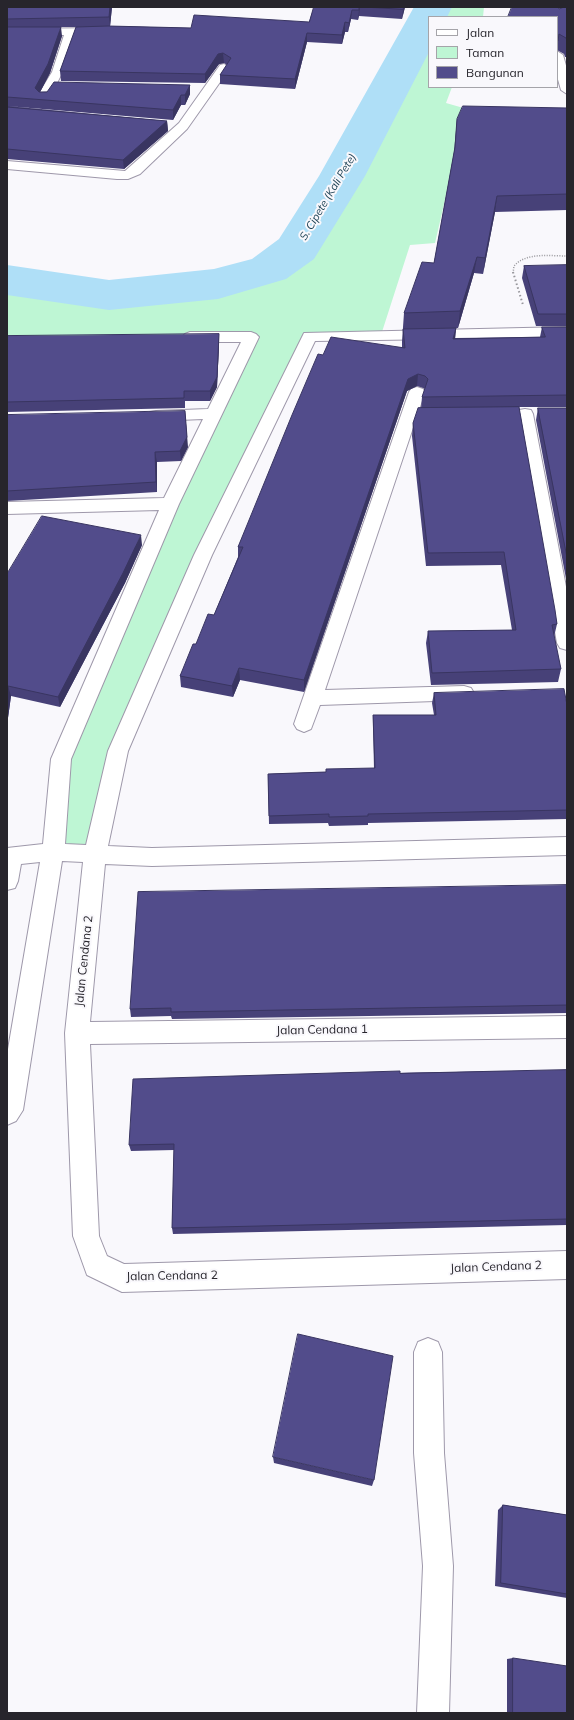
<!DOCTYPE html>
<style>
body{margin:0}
#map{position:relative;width:574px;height:1720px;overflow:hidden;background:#f9f8fc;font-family:Mulish,sans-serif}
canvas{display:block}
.frame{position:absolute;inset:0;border:8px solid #27252c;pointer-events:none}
.legend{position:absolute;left:428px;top:16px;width:130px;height:72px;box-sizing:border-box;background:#f9f8fc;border:1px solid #a5a4a9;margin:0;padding:5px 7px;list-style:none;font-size:12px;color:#27252c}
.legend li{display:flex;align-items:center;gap:8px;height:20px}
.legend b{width:20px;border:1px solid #a5a4a9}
</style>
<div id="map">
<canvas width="574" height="1720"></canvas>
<div class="frame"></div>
<ul class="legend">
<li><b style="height:5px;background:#fff"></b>Jalan</li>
<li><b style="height:11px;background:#bef6d4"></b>Taman</li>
<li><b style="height:11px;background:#524c8b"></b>Bangunan</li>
</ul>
</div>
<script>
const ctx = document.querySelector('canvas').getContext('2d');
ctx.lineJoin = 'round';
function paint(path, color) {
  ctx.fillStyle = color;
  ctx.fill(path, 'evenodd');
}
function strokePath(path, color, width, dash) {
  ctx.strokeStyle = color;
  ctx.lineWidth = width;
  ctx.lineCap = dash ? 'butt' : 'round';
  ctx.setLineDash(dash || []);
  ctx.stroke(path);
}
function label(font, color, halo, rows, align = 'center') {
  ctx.font = font + ' Mulish,sans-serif';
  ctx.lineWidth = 4;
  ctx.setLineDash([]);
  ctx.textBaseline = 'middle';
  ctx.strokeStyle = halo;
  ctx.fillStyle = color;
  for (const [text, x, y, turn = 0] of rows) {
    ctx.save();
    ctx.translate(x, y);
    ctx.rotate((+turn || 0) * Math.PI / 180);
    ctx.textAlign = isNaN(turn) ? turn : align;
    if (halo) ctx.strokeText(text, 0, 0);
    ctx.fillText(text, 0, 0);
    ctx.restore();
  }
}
paint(new Path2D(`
 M432,7H484L483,17H429V87H452L446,103L488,115L458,144L435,243L410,245L381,335L309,336L118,751L95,855L53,852L61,759L251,337L7,336V280L109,295L218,284L269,269L297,249Z`), '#bef6d4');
paint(new Path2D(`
 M414,7H452L447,17H429V52L365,176L314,259L286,279L218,299L109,310L7,295V265L109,280L214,269L252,259L279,239L319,176Z`), '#afdff7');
const minor = new Path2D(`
 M104,28L108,29L110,31L108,33L76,35C68,63 57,87 40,111H32L30,108L52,72L64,35H7V29Z
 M557,51L563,55L567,69V94L561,90L557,76Z
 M224,64L230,68L187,129L140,174L128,179H117L7,169V161L125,171L179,123L220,65Z
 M567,327V337L315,341L212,555L128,751L108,846L152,848L567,837V855L152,866L105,864L90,1022L567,1016V1038L90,1044L99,1236L107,1256L124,1264L567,1251V1279L122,1292L87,1275L73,1236L65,1033L83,862L62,861L23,1110L16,1121L7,1125V1055L40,862L21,864L18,881L15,888L7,890V848L43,844L51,759L159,510L7,514V502L164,498L203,419L156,421L150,420L148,416L150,412L156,411L208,409L241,342H190L185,340L182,337L185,334L190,332H251L256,334L259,337L179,504L71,759L65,844L86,845L108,751L194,555L304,333Z
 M417,387L423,389L425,392L325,690L464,686L471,688L474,693L471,698L464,700L320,705L311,729L304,732L297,729L294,724L409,392L411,389Z
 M525,409L531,410L533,414L567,592V650L560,648L557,643L517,414L519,410Z
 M428,1338L438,1342L442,1352L444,1453L453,1566L449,1713H417L423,1566L414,1453V1352L418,1342Z`);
strokePath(minor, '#9e98aa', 2);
strokePath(new Path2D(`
 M513,273L514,266C526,252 550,256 567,256`), '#98979c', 1.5, [1, 1.5]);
strokePath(new Path2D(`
 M513,272L523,305`), '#98979c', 2, [1.5, 2.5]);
paint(minor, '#fff');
paint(new Path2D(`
 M7,7H112L110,26L191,28L309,22L314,7H405L402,19L359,16L358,20L351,19L348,32H345L342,44L307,42L295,89L220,84V75L227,65L224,63L219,64L205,83L61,81L60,71L76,27H56L62,36L50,73L40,92L190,85V94L185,105H181L173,120L7,106L167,121L168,131L124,169L7,159Z
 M567,7V57H565L564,54L557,50V17L559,9Z
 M567,108V210L495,212L483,274L474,273L458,328L406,329L456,328L455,338L540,337L542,327H567V407H519L557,624L554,637L561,669L558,682L431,685L426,643L428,631L512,630L501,565L426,566L412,436L413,423L421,408L422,397L425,389L423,388L417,386L407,391L304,692L240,680L233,697L181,687L180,676L196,644L214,615L238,557V547L323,355L402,347V341L404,313L434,263L454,152L457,119Z
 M567,265V326H536L522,278L524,266Z
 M7,336L219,344L217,387L210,401H185V408L7,412Z
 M538,408H567V584L536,420Z
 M7,415L188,447L181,461L157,462V492L7,501Z
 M142,545L125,583L60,707L11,696L7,725V574Z
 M434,693L567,705V819L368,823V825L329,826L328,823L269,824L268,774L326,772L374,769L373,725V715H434L432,703Z
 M567,885V1013L172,1019L171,1016L131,1017L130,1009Z
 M567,1070V1225L173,1234L172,1228L174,1150L131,1151L129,1145L400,1073Z
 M273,1457L374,1480L372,1486L274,1463Z
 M503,1505L567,1515V1598L495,1586L498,1510Z
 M513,1658L567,1713H507V1659Z`), '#474178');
paint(new Path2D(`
 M110,7H112L110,27L109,17Z
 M360,7L359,16L358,20L359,10Z
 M404,7H405L402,19L403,9Z
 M352,10L351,19L348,32L349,23Z
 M345,22V32L342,44V35Z
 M61,27L62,36L50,73L37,98L35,88Z
 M307,33V42L295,89V79Z
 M223,53L224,63L219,64L205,83V74L218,54Z
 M190,85V94L185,105V95Z
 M181,95V105L173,120V110Z
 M167,121L168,131L124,169L123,160Z
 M497,196L495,212L483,274L485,258Z
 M477,257L474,273L458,328L460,311Z
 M456,328L455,340L453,339Z
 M219,334V344L217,387L210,401V391Z
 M418,374L417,386L407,391L304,692V680L408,379Z
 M185,411L188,447L181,461L180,451Z
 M155,452L157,462V492L156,482Z
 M141,535L142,545L125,583L60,707L58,697Z
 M239,668L240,680L233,697L232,686Z
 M8,686L11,696L7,725V696Z`), '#393561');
const building = new Path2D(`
 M7,7H110L109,17L7,19Z
 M314,7H359V10H352L349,23L345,22L342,35L307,33L295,79L220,75L231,58L223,53L218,54L205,74L60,71L76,27L108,26L191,28L194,15L309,22Z
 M364,7H404L403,9Z
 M512,7H559V9L564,7H567V40L566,38L559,34L558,41H557V17H508Z
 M7,27H61L48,64L35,88L39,92H47L54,82L190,85L185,95H181L173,110L7,97Z
 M463,106L567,108V194L497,196L485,258L477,257L460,311L404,313L422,262L434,263L455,147L457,119Z
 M7,107L167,121L123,160L7,149Z
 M567,265V314H538L524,266Z
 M542,327H567V395L422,397L428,379L425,376L418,374L408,379L304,680L239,668L232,686L180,676L193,644H196L208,614L214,615L243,547H238L292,415L318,354L323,355L331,337L405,348L403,329L456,328L453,339L545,337Z
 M219,334L217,377L210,391H184V398L7,402V336Z
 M519,407L555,610L557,624L552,625L561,669L432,673L428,631L516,630L504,552L428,553L413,423L418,408Z
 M538,408H567V557Z
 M185,411L187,437L180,451L155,452L156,482L7,491V415Z
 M42,516L141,535L123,573L58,697L8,686L7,696V574Z
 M564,689L567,705V810L368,814V816L329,817V814L269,816L268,774L326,772V769L375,768L373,715H436L434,693Z
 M567,885V1005L171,1012V1008L130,1009L138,892Z
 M567,1070V1219L172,1228L174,1144L129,1145L133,1079L400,1071V1073Z
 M298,1334L393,1356L374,1480L273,1457Z
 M503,1505L567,1515V1594L501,1583Z
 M513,1658L567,1666V1713H513Z`);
paint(building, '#524c8b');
strokePath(building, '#393561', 1);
label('italic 11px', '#1f4456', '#f9f8fc', [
 ["S. Cipete (Kali Pete)",328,197,-59]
]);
label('12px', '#27252c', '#f9f8fc', [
 ["Jalan Cendana 2",84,961,-84],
 ["Jalan Cendana 1",322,1030,-1],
 ["Jalan Cendana 2",496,1267,-2],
 ["Jalan Cendana 2",172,1276,-1]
]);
</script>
